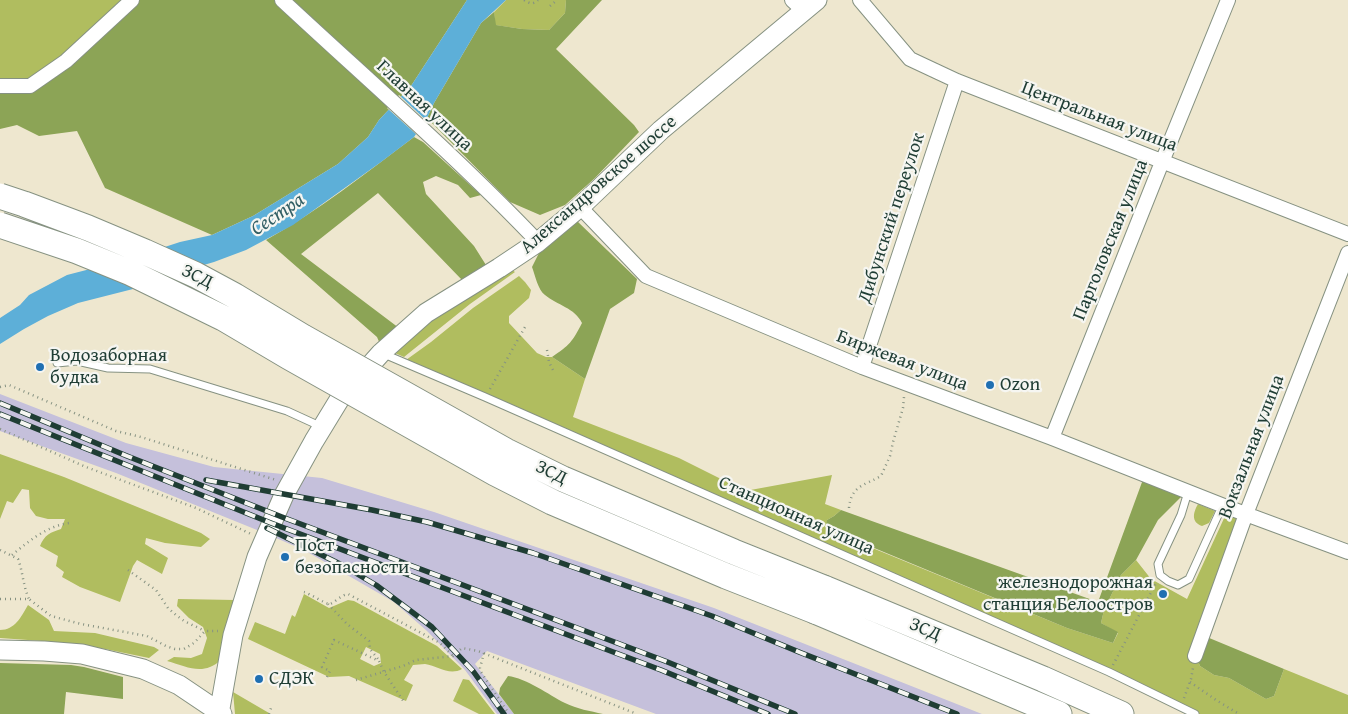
<!DOCTYPE html>
<meta charset="utf-8">
<style>
body{margin:0}
canvas{display:block;background:#eee7cf}
</style>
<canvas width="1348" height="714"></canvas>
<script>
const ctx = document.querySelector('canvas').getContext('2d');
ctx.lineJoin = 'round';
function paint(path, color) {
  ctx.fillStyle = color;
  ctx.fill(path, 'evenodd');
}
function strokePath(path, color, width, dash) {
  ctx.strokeStyle = color;
  ctx.lineWidth = width;
  ctx.lineCap = dash ? 'butt' : 'round';
  ctx.setLineDash(dash || []);
  ctx.stroke(path);
}
function label(font, color, halo, rows, align = 'center') {
  ctx.font = font + ' "Gentium Book Plus",serif';
  ctx.lineWidth = 4.5;
  ctx.setLineDash([]);
  ctx.textBaseline = 'middle';
  ctx.strokeStyle = halo;
  ctx.fillStyle = color;
  for (const [text, x, y, turn = 0] of rows) {
    ctx.save();
    ctx.translate(x, y);
    ctx.rotate((+turn || 0) * Math.PI / 180);
    ctx.textAlign = isNaN(turn) ? turn : align;
    if (halo) ctx.strokeText(text, 0, 0);
    ctx.fillText(text, 0, 0);
    ctx.restore();
  }
}
paint(new Path2D(`
 M0,394L126,443L214,467L322,478L434,512L714,608L982,714H656L487,651L475,664L514,714H497L465,670L427,631L394,602L304,550L262,532L116,473L0,431Z`), '#c5c0db');
paint(new Path2D(`
 M0,0H130L30,86H0Z
 M506,0H566L565,13L549,30L522,29L495,25L494,12Z
 M512,270L515,272L470,304L404,357L395,353L435,317Z
 M519,276L525,282L531,290L529,298L509,316V323L537,353L546,357H552L585,379L573,417L679,458L745,491L832,475L825,504L841,510L834,516L827,520L836,533L1067,628L1113,643L1118,633L1101,623L1104,610L1121,575L1136,560L1151,579L1187,599L1226,514L1227,507L1245,513L1195,654L1200,666L1214,675L1229,678L1266,699L1274,696L1284,669L1348,695V714H1195L482,395L406,360L431,342L473,308Z
 M0,454L64,477L201,533L210,539L201,547L165,543L146,538L145,544L168,558L162,574L137,560L133,566L120,602L80,587L62,577L64,572L56,566L58,556L40,546C44,535 51,532 61,529L65,519H48L36,516L30,508L29,490L22,489L13,503L7,501L0,519Z
 M1198,504L1215,511L1209,523L1202,526C1191,522 1193,513 1198,504Z
 M304,594L329,608L348,600L354,601L437,646L462,669C449,676 438,666 425,664C421,664 417,665 413,665L404,680L413,685L406,701L349,676L329,677L248,639L255,622L285,634L292,615L295,617ZM366,647L380,654L381,663L374,666L360,659Z
 M178,599L235,600L221,660C203,676 188,667 167,661L174,657L191,658L202,654L207,638L203,627L189,618L177,606Z
 M28,605L49,620L54,631L95,633L154,647L159,650L149,658L105,649L56,642L0,638V630C15,630 21,617 28,605Z
 M463,679L469,680L495,714H479L453,701Z
 M233,692L269,713L270,714H235Z`), '#b0bd5f');
paint(new Path2D(`
 M130,0H467L411,86L379,120L368,137L338,164L253,216L212,235L105,188L77,131L39,136L17,125L0,129V86H31Z
 M566,0H602L556,49L634,125L639,132L595,178L565,205L540,215L510,202L427,118L434,103L481,23L494,12L496,25L522,29L549,30L565,13Z
 M414,137L423,142L481,195L470,198L458,185L436,176L423,182L426,194L474,246L491,273L383,351L377,337L266,240C318,211 366,173 414,137ZM378,193L462,280L399,328L301,254Z
 M577,221L637,279L634,293L610,309L585,379L552,357C570,345 572,342 582,323C575,308 557,305 545,295C538,290 535,275 532,267L540,251Z
 M1145,474L1187,491L1158,520L1136,560L1121,575L1104,610L1101,623L1118,632L1113,643L1067,628L826,528L827,520L834,516L841,510L1098,602Z
 M1202,635L1284,669L1274,696L1266,699L1229,678L1214,675L1200,666L1195,654Z
 M0,663L71,665L84,667L123,677V699L66,692L64,714H0Z
 M508,676C526,678 549,695 565,703C577,709 590,711 603,714H514L499,694L500,688Z`), '#8ca456');
paint(new Path2D(`
 M467,0H506L481,23L434,103L427,118L414,137L381,162L293,225L246,250L214,262L173,274L133,289L78,303L48,316L24,329L0,344V318L20,305L29,295L67,275L125,260L180,242L212,235L253,216L338,164L368,137L379,120L411,86Z`), '#5dafd8');
paint(new Path2D(`
 M399,95L428,122L418,136L387,108Z`), '#eee7cf');
const lane = new Path2D(`
 M384,354L485,397L1109,672L1195,714
 M57,363L77,361L108,368L150,369L287,411L322,427
 M1188,492L1181,515L1158,564L1160,575L1168,581L1178,585L1189,579L1219,513L1224,506`);
const street = new Path2D(`
 M282,0C368,80 457,157 538,242
 M792,0L804,11
 M860,0L910,59L957,81L1348,234
 M0,86H30L66,61L132,0
 M580,207L646,276L862,367L1052,438L1224,506L1348,552
 M862,367L957,81
 M1052,438L1162,162L1228,0
 M1195,656L1246,514L1348,253`);
const secondary = new Path2D(`
 M0,650L44,651L82,654L143,669L179,685L222,714
 M219,714L233,635L257,557L284,495L314,441L339,400L381,353L426,313L499,268L538,242L580,207L661,130L817,0`);
const highway = new Path2D(`
 M824,588L1043,679L1121,714
 M815,611L1059,714`);
strokePath(lane, '#869282', 9);
strokePath(street, '#869282', 16);
strokePath(secondary, '#869282', 21);
strokePath(highway, '#869282', 27);
strokePath(new Path2D(`
 M524,0C531,4 532,5 538,0
 M550,6L557,0
 M547,350L549,362L554,372
 M0,387L9,385L116,431L141,437L276,480
 M490,389L525,327
 M0,429L86,467L196,508L251,534
 M849,508C851,485 866,485 881,476L890,456L893,442L903,408L904,397
 M0,550L18,559C23,572 23,586 29,599
 M12,555C29,541 47,526 69,523
 M128,570L156,590L168,608L176,615L184,621L205,631
 M304,592C311,594 325,604 330,604C334,603 341,595 348,594L440,643L453,656
 M0,599H29L51,616L81,624L147,636L166,646L175,649H184L194,643L205,631H218
 M328,604L347,624L369,641L370,649L378,659
 M484,653L480,668L481,672L509,714
 M1113,665L1156,583
 M327,677L330,671L322,667L334,640L379,661L384,672L404,702
 M356,680L403,666L416,660L453,656L462,648L478,651L637,714
 M1190,682L1216,700L1239,714
 M1184,698L1191,679L1193,668
 M269,714L271,708`), '#869282', 2.5, [1, 4]);
strokePath(lane, '#fff', 7);
strokePath(street, '#fff', 14);
strokePath(secondary, '#fff', 19);
strokePath(highway, '#fff', 25);
const rail = new Path2D(`
 M0,403L127,456L282,517L665,661L795,714
 M0,414L271,523L661,670L768,714
 M206,480L372,510L427,522L533,553L712,616L799,652L957,714
 M267,528L342,565L376,585L432,627L473,671L504,714`);
strokePath(rail, '#1f3d34', 5.5);
strokePath(rail, '#f6f6f2', 4, [11]);
const highwayBridge = new Path2D(`
 M0,196L24,204L88,228L145,252L196,275L235,296L303,337L506,451L563,479L734,552L824,588
 M0,225L77,251L131,273L223,318L289,357L495,473L552,502L726,576L815,611`);
strokePath(highwayBridge, '#869282', 27, []);
strokePath(highwayBridge, '#fff', 25);
for (const [x, y, r, color] of [
 [40,367,5,"#1f6fb2"],
 [990,385,5,"#1f6fb2"],
 [285,557,5,"#1f6fb2"],
 [1163,594,5,"#1f6fb2"],
 [259,679,5,"#1f6fb2"]
]) {
  const dot = new Path2D();
  dot.arc(x, y, r, 0, 2 * Math.PI);
  ctx.fillStyle = color;
  ctx.fill(dot);
  strokePath(dot, '#f6f6f2', 2);
}
label('19px', '#1f3d34', '#f6f6f2', [
 ["Главная улица",424,106,43],
 ["Центральная улица",1099,117,21],
 ["Александровское шоссе",599,185,-41],
 ["Дибунский переулок",892,218,-72],
 ["Парголовская улица",1111,240,-68],
 ["ЗСД",197,277,26],
 ["Биржевая улица",902,361,21],
 ["Вокзальная улица",1252,447,-69],
 ["ЗСД",551,473,26],
 ["Станционная улица",796,516,24],
 ["ЗСД",925,630,23]
]);
label('19px', '#1f3d34', '#f6f6f2', [
 ["Водозаборная",50,356],
 ["будка",50,378],
 ["Ozon",1000,385],
 ["Пост",295,546],
 ["безопасности",295,568],
 ["железнодорожная",1153,583,"right"],
 ["станция Белоостров",1153,605,"right"],
 ["СДЭК",269,679]
], 'left');
label('italic 20px', '#325f65', '#f6f6f2', [
 ["Сестра",278,215,-34]
]);
</script>
